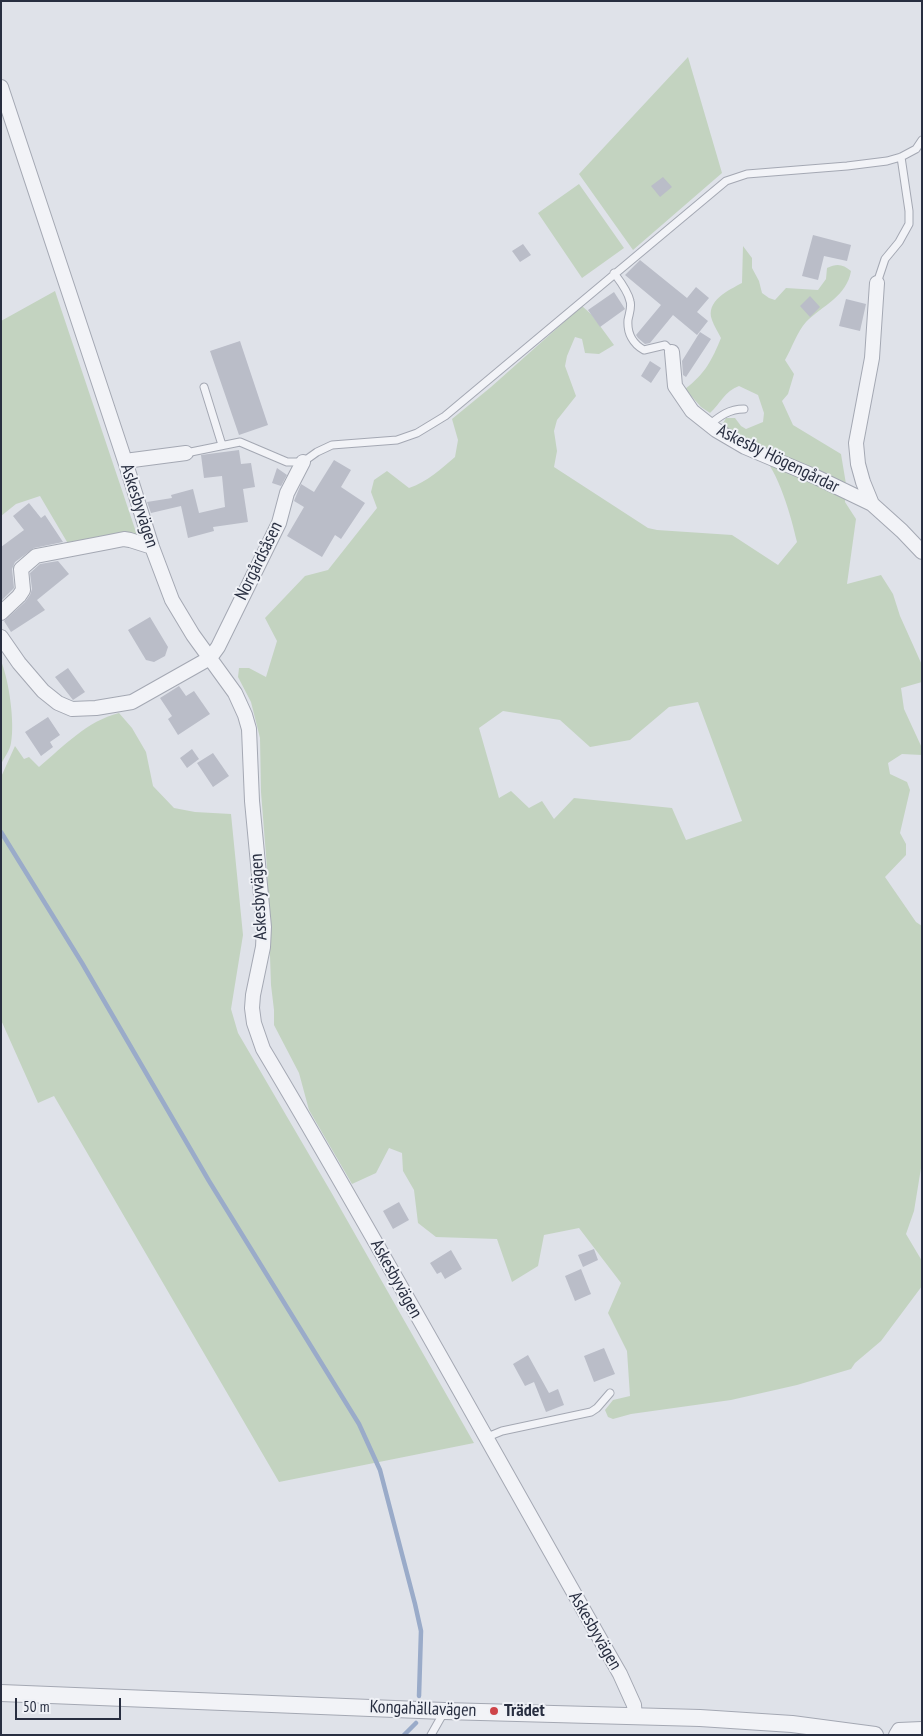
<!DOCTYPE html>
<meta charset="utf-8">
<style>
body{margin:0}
#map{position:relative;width:923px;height:1736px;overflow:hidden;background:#dfe2e9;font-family:"PT Sans Narrow",sans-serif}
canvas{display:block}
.frame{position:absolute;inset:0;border:2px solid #282e40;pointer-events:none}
.scale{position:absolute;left:15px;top:1698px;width:106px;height:22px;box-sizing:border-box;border:2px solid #282e40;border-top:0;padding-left:6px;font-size:15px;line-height:18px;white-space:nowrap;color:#282e40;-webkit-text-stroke:4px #eff1f6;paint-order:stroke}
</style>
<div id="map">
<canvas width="923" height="1736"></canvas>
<div class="frame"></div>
<div class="scale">50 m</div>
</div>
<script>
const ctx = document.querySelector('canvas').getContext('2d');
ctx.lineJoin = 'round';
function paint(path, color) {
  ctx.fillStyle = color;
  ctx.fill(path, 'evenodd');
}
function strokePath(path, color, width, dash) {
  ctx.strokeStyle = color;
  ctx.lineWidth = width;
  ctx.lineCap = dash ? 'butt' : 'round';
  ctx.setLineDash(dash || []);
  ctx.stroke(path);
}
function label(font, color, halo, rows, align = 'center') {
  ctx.font = font + ' "PT Sans Narrow",sans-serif';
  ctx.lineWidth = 4;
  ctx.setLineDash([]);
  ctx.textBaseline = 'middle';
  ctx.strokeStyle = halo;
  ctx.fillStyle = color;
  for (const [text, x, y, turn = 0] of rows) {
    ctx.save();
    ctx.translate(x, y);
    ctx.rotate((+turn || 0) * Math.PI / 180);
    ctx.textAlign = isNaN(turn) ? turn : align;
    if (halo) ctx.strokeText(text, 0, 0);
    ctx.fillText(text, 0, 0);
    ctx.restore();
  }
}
paint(new Path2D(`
 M688,57L722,173L633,250L579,174Z
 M579,184L624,248L582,278L538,213Z
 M743,246L752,258V268L759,281L762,293L769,298L775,300L786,288L818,290L826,279L827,268C837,263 843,264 851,271C847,296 822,306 806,322C797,332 792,348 785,360L794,374L788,394L782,401L793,425L841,454L846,484L845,502L856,519L847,584L881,575L893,594L900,616L922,665V682L901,688L904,709L922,748V755L902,754L888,763L890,774L907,782L910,790L900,833L906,844V855L885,877L916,922L922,926V1162L914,1211L906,1234L922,1261V1286L881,1341L855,1363L851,1369L797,1385L731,1400L631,1414L613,1419L608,1417L605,1410L613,1400L630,1396L627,1351L608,1313L621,1283L579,1228L544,1235L538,1266L512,1282L497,1239L436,1237L418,1223L414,1190L403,1171L402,1153L389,1148L376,1173L352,1184L309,1110L299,1073L274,1025V1010L271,985L267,868L261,792L260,738L251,702L238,677L239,668H249L266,677L277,641L265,618L305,576L328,570L377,508L371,492L374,480L387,471L409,488C427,482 441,469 455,457L458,440L452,419L491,387L582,306L592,315L614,345L599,354L585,353L582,339L575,337L567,356L565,366L576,396L557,420L554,431L557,451L554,467L648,528L657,530L732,535L778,565L797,542C791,516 779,472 760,453C750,443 732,435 721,427L726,418H735L741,426L746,429L763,422L764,413L758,395L739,386C725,391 720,404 710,413L701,407L685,389C705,374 712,360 721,338C718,332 714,326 712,320C705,301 729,290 742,283ZM698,702L742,821L686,840L672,808L574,798L554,819L542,801L529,808L511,791L499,798L479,728L503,711L560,720L590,747L630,740L669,707Z
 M55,291L137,535L70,547L40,496L16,504L1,516V321Z
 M1,661C9,680 15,723 11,743C10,750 4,758 1,764Z
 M119,713L132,728L146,752L153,786L174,808L195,812L231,814L243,935L231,1009L238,1033L331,1192L474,1443L279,1482L54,1096L38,1103L1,1020V777L15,746L24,759L29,757L39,767C64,746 87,721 119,713Z`), '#c3d3c0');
strokePath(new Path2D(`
 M1,832L82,963L209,1181L359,1424L380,1470L415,1604L421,1631L419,1696
 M404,1735L416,1723`), '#9aabc9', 4.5);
paint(new Path2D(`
 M663,177L672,187L660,197L651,186Z
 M813,235L851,245L847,261L824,256L818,280L802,276Z
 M523,244L531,255L520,262L512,251Z
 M640,260L687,298L696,287L709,298L697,312L708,321L697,335L673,315L650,343L645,344L638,338L636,335L661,305L625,275Z
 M614,292L625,309L600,327L588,310Z
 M810,296L820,307L810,317L800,306Z
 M846,299L866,304L860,331L839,326Z
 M700,332L711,339L686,377L683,375L682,361Z
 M240,341L268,425L239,435L210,351Z
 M650,361L661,368L651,383L641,376Z
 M239,450L241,464L251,463L255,487L243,489L248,522L213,527L214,531L188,538L181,506L151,513L147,502L172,498L171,495L193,489L199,513L225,507L222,476L204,478L201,455Z
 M334,460L351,470L341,487L365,503L341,539L335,535L322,557L287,536L304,507L294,501L301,484L314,492Z
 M277,468L287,475L281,486L272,483Z
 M29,503L41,518L45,515L63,542L34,548L15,562L12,569L14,588L1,601V547L24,530L13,516Z
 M58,561L69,574L37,600L45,610L11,632L4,621L25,602L30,595L32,589L30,573L40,564Z
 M150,617L168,647L165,656L154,662L146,660L128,630Z
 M68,668L85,692L73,700L55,677Z
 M179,686L186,696L194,691L210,714L178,735L168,719L172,716L160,698Z
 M48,717L60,735L50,742L53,747L41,756L25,732Z
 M192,749L199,759L187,768L180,758Z
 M213,753L229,776L213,787L197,763Z
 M399,1202L409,1220L393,1229L383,1211Z
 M594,1249L598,1260L583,1267L578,1255Z
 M451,1250L462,1269L445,1279L441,1272L437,1274L430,1263Z
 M581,1269L591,1294L575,1301L565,1276Z
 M604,1348L615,1374L594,1382L584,1356Z
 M528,1355L549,1393L558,1389L564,1405L546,1412L534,1382L525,1386L513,1364Z`), '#babdc8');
const service = new Path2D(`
 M614,273C620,281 628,291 630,301C632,307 629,314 628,320C627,333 633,344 644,350L665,345L672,352
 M877,283L885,259L899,242L909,224V211L901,157
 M204,387L222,445
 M709,425C720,416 729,409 744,409
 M186,453L240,442L287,462H303L317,452L332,445L397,440L417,433L445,416L726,181L747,174L847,166L887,161L901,157L916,149L922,140
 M485,1438L502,1431L591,1412L597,1408L610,1393
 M431,1735L444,1712`);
const minor = new Path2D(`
 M1,87L125,461L152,547L172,600L193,635L235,693L245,715L249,729L252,801L264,927L263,947L253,995L252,1008L254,1023L263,1049C386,1255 501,1466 620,1674L634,1705L635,1717
 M672,352L675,386L692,411L716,430L745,447L816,477L872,504L902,531L922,552
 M125,461L186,453
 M872,504L863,482L858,464L856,443L872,358L877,283
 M1,613L19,596L23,590L21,569L36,556L109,542L124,539L130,540L152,547
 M1,637L19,663L43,691L58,703L72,709L96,708L132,702L210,658L218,647L279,523L287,493L303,462
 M896,1735L899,1730L922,1729`);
const tertiary = new Path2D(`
 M1,1693L444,1711L700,1718L792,1724L875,1735`);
strokePath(service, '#a4a8b3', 9);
strokePath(minor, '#a4a8b3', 16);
strokePath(tertiary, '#a4a8b3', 18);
strokePath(service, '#f2f3f7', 7);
strokePath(minor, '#f2f3f7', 14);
strokePath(tertiary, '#f2f3f7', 16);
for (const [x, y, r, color] of [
 [494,1711,5,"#ce4449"]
]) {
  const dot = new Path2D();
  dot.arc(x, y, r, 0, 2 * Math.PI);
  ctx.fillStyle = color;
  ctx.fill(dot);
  strokePath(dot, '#eff1f6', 2);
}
label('18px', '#282e40', '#eff1f6', [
 ["Askesby Högengårdar",778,459,26],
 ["Askesbyvägen",139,506,72],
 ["Norgårdsåsen",259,561,-64],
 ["Askesbyvägen",259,897,-93],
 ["Askesbyvägen",396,1279,61],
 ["Askesbyvägen",595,1631,60],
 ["Kongahällavägen",423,1709,2]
]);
label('bold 18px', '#282e40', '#eff1f6', [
 ["Trädet",504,1711]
], 'left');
</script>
